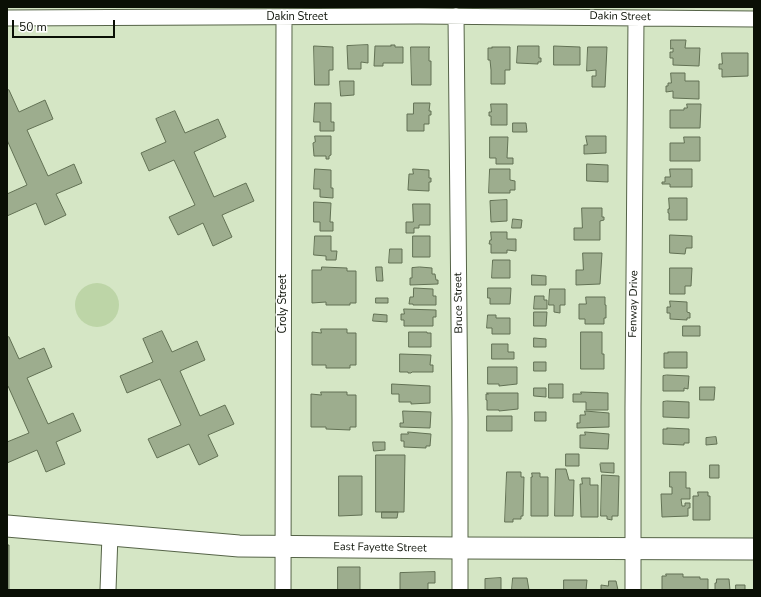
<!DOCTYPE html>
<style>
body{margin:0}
#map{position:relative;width:761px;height:597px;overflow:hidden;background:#d5e6c5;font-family:"Nunito Sans",sans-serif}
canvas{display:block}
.frame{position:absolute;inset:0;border:8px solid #0a0f05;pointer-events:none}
.scale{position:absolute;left:12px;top:20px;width:103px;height:18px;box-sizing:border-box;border:2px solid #0a0f05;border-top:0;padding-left:5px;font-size:12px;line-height:14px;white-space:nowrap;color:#0a0f05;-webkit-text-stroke:3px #fff;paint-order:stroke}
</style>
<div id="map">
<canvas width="761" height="597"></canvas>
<div class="frame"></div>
<div class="scale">50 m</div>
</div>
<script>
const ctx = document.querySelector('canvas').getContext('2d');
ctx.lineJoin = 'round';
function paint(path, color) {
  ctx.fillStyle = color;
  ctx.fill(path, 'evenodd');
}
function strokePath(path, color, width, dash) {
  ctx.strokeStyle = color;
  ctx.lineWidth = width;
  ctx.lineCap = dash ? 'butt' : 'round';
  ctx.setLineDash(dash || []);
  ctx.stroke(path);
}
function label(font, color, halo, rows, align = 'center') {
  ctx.font = font + ' "Nunito Sans",sans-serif';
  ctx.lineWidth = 3;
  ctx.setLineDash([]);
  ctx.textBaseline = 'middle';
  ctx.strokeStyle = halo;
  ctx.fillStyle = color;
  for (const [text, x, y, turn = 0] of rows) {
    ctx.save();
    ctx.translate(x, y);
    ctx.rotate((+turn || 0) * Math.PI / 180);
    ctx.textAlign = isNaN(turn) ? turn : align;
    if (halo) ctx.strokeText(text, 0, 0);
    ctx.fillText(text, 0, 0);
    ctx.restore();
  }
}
paint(new Path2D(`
 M75 305a22 22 0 1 1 44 0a22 22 0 1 1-44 0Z`), '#bdd5a7');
const building = new Path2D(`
 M671,40H686L685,48H700L699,66L673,65V58H670V52H673V48L671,49Z
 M368,45V63L361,62V69H348L347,46Z
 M391,45H395V47H403V63H383V66H374L375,46H391Z
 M314,46L333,47V70H329V85H315Z
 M518,46H539V58H541V62H538V64L517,63Z
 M554,46L580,47V65H554Z
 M411,47H430L429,48V61H431V85H412Z
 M492,47H510V70H505V84H491V70L490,60H488V48H492Z
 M588,47H607L605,87H592V76H596V70L587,71Z
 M722,53H748V76L722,77V69H719V64H722Z
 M671,73H685V81H699V99L673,98V91L666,92V86H668V83H671Z
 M340,81H354V95L341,96Z
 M9,90L19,112L45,100L53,119L27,130L48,176L74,164L82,183L56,194L66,215L45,225L36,203L7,216V194L27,185L7,140V91Z
 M315,103H331V122H334V131H320V122H314Z
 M414,103H430L429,111H431V115H429V124H424V131H407V114H413Z
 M491,104H507V125H491V116H489V112H491Z
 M687,104H701L700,128H670V110H684V108H687Z
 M175,111L185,133L218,119L226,137L194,152L214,197L246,183L254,201L222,215L232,237L213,246L203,223L178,235L169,217L195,205L174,160L149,171L141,153L166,142L156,119Z
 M513,123H526L527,132H513Z
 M315,136H331V155L329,156V159H326V156H314L313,143L315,142Z
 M586,136H606V153L584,154V145H587Z
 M490,137H508L507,158H513V164H496V158H490Z
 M684,137H700V161H670V143H684Z
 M587,164L608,165V182L587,181Z
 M315,169L331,170V188H333V198L320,197V189H314Z
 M413,169L429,170V178H431V182H429V191L408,190L409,174H413Z
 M490,169H510V180L515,181V190H510V193H489Z
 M670,169H692V187H670V184H662V182H665V177H670Z
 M669,198H687V220H669V213H668V209H669Z
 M507,200V221L491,222L490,201Z
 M314,202L331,203L330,222H333V231H320V222H314Z
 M413,204H430V225H419V228H414V233H406V222H413Z
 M582,208H602V217H604V220L600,221V240H574V228H582Z
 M513,219L522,220L521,228H512Z
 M491,232H507V239H516V251L507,250V253H491V244H489L490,240H491Z
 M670,235L692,236V248H686L685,254L670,253Z
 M315,236H331V251H337L336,260H326V256L314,255Z
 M413,236H430V257H413Z
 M390,249H402V263H389Z
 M583,253H602L600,284L576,285V270H583Z
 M493,260H510V278H492Z
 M322,267L347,268V271H356V303H350V305H326V302L312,303V270H321Z
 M376,267H382L383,281H377Z
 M420,267L432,268V274H435L436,280H438V284L410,285V278H412V268Z
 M670,268H692L691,286H685V294H670Z
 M532,275L546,276V285H532Z
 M414,288L433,289V296H436V305H413V304H409L410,297H413Z
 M488,288H511L510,304H490V298H488Z
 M550,289H565V305H560V313L554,312V305H549Z
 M535,296H544V300H547V309H534Z
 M586,297H605V305H606V318H604V324H585V319H579V304H586Z
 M376,298H388V303H376Z
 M670,301L687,302V312L690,313V318H687V320L670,319V313H667V307H670Z
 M404,309L436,310V317H433V326H404V320H401V314H404Z
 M534,312H547L546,326H534Z
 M374,314L387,315V322L373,321Z
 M488,315H496V318H510V334H492V328H487Z
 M683,326H700V336H683Z
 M321,329H347V333H356V365H350V368H326V365H312V332L321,333Z
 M162,331L172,352L197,341L205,360L180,371L200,416L225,405L234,424L208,435L218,456L199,465L189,444L157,458L148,439L181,425L160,379L127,393L120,376L153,362L143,339Z
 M409,332H427V333H431V347H409Z
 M581,332H602V354H604V369H581Z
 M9,337L19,359L44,348L52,367L27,378L48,424L73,413L81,431L56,442L65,464L46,472L37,450L7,463V442L29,433L8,386H7V338Z
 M534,338L546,339V347H534Z
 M492,344H508V352H514V359H492Z
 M668,352H687V368H664V353H668Z
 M400,354L431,355L430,365H433V372H412L411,373H408V372H400Z
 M534,362H546V371H534Z
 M488,367H517V384L499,386V384H488Z
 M667,375L689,376L688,389L684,388V391H663V376Z
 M392,384L430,386V403L411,404V402H399V394H392Z
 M549,384H563V398H549Z
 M700,387H715L714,400H700Z
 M534,388H546V397L534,396Z
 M321,392H347V395H356V427H350V430L326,429V427H311V394L321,395Z
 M581,392L608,393V410H586V402H573V394H581Z
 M487,393H518V409L499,411V410H487V400H486V394H488Z
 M667,401L689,402V418L663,417V402Z
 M403,411L431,412L430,428L400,427V423H403Z
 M585,411L609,413V427L577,428V423H580V415H585Z
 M535,412H546V421H535Z
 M487,416H512V431H487Z
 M667,428L689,429V443H684V445L663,444V429H667Z
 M408,432L431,434L430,446H426V448L404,447V441H401V434H408Z
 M585,432L609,434L608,449L580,448V435H585Z
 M716,437L717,444L706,445V438Z
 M373,442H385V450L374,451Z
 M566,454H579V466H566Z
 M376,455H405L404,512H376Z
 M601,463H614V473L601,472L600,464Z
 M710,465H719V478H710Z
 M556,469H566L569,480H574L573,516H555Z
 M507,472H521V477H524L523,516H521V519H513V522H505Z
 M670,472H686V488H690V499H681L682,506H685V503H690V508H688V516L662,517L661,494H672V487H670Z
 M532,473H540V477H548V516H531V477H532Z
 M602,475L619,476L618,516H612V520L607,519V516H601Z
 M339,476H362V515L339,516Z
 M582,478H590V485H598V517H581L580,484H582Z
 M698,492H708V496H710V520H693V496H698Z
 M382,512H398L397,518H382Z
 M7,545H9V590H7Z
 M338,567H360V590H338Z
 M435,572V583H428V590H400V573Z
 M666,574H683V577H700V579H708V590H662V576H666Z
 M501,578V590H485V579Z
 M513,578H527L529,590H512Z
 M717,579H729L730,590H715V583H716Z
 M564,580H587L586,590H564Z
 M609,581H616L618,590H601V585L608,586Z
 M736,585H745V590H736Z`);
paint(building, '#9dad8e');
strokePath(building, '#627154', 1);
const street = new Path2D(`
 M456,16L460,420V590
 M7,18L419,16L754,19
 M108,590L110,535
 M283,590L284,17
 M633,590V407L636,18`);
const secondary = new Path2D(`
 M7,526L239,546L460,548L754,549`);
strokePath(street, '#566448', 17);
strokePath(secondary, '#566448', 23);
strokePath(street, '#fff', 15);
strokePath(secondary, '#fff', 21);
label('11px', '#0a0f05', '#fff', [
 ["Dakin Street",297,17],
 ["Dakin Street",620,17,1],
 ["Bruce Street",459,303,-91],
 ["Croly Street",283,304,-90],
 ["Fenway Drive",634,304,-89],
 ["East Fayette Street",380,548,1]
]);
</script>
